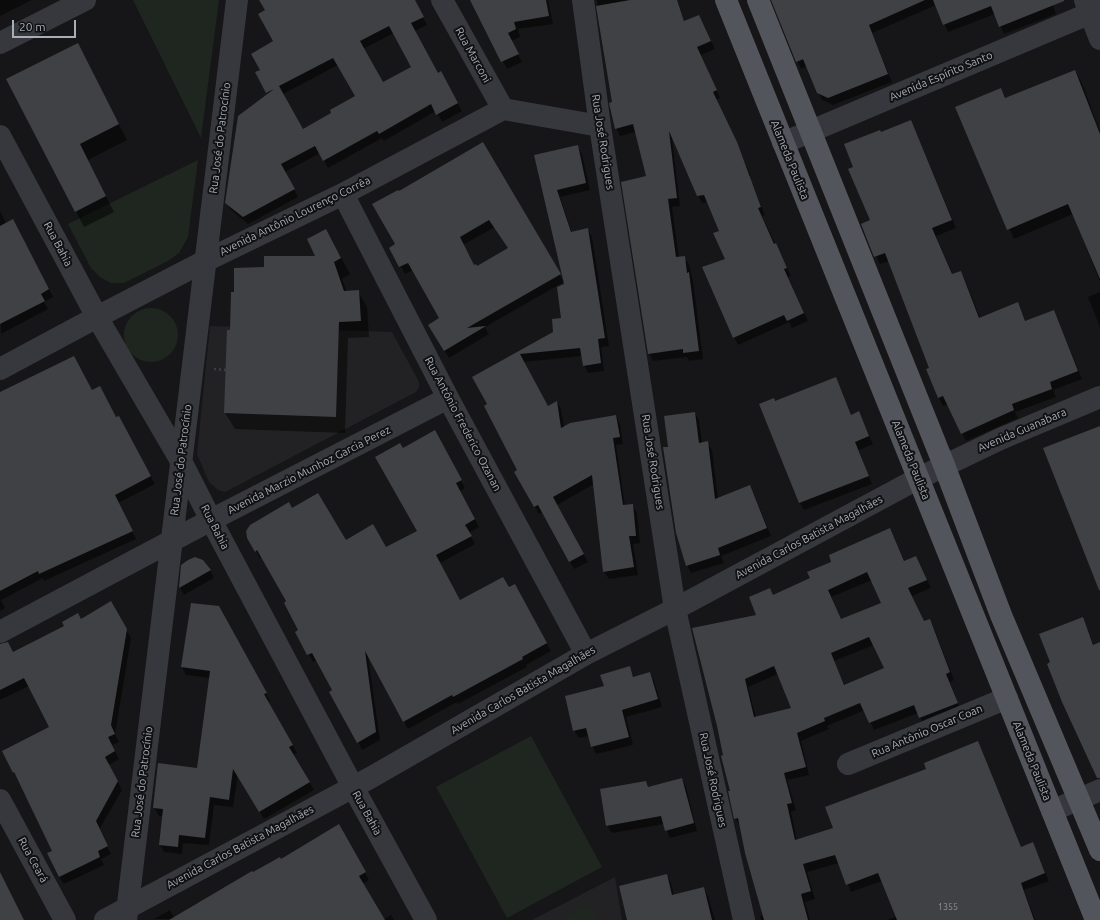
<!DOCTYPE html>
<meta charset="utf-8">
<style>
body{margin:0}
#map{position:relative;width:1100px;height:920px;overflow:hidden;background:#161618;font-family:Ubuntu,sans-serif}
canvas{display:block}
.scale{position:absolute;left:12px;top:20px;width:64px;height:18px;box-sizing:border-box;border:2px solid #a8adb8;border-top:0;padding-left:5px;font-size:12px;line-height:14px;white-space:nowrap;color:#a8adb8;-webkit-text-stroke:3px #111113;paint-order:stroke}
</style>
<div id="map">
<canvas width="1100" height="920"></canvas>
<div class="scale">20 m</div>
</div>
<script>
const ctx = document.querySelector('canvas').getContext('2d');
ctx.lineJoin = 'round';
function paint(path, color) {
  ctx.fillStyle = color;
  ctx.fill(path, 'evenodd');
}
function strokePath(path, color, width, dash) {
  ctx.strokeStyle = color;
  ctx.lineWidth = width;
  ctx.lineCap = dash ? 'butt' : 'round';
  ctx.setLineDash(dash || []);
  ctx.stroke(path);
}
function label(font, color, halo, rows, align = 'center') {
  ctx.font = font + ' Ubuntu,sans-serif';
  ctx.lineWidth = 4;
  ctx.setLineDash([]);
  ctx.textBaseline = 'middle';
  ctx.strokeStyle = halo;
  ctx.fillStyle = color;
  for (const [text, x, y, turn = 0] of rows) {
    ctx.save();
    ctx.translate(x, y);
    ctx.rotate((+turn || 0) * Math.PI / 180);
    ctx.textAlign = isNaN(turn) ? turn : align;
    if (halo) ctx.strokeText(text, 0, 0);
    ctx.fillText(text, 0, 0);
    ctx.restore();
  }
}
paint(new Path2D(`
 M210,326L392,332L419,382V387L416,392L225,492L218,490L209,482L197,454Z
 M615,877L622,920H532Z`), '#222225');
paint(new Path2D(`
 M133,0H219L201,138Z
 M198,160L188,237L179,253L168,261L124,283H111L100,277L91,268L68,224Z
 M124 335a27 27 0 1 1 54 0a27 27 0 1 1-54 0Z
 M531,736L602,867L507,918L436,787Z
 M588,904L597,920H559Z`), '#1e261f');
paint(new Path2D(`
 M0,0H32L0,16Z
 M414,0L427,25L415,31L437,74L440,72L462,111L442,122L436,111L384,141L382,138L328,168L320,153L285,172L298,197L248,224L231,210L226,202L268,94L257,73ZM394,33L412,67L382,83L363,49ZM338,65L357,96L333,113L303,130L283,94Z
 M471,0H548L553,24L518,29L520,37L511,41L522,62L507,69Z
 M597,0H677L685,22L699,16L715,49L701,55L720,98L716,100L751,176H749L765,215L762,216L791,276L788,277L808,321L792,328L789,322L738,345L734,337L726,259L720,231L708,202L702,203L698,195L672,139L680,206L672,207L679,258L684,257L689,265L693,281L703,359L689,361L687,357L653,361L649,353L647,177L636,132L620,136L616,128L613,103Z
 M772,0H1051L1056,14L1004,34L995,14L948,32L936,5L872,33L892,82L833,105L822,100L808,66L801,69L798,62L808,58Z
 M86,59L127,140L88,160L114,212L84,227L7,80Z
 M1075,71L1081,81L1100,131V282L1073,214L1014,239L956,108L1000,89L1006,98Z
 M914,129L956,228L936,236L953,275L961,272L965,280L980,318L1018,303L1026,322L1054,311L1082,379L1053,390L1056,397L1015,412L1018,418L966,441L948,404L943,406L939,398L927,370L931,368L889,261L880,264L862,225L871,221L855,167L881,134Z
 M483,143L564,282L485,327L489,334L449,358L429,325L441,319L413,270L405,274L390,248L396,245L399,192ZM495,227L509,249L477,267L474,266L463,245Z
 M577,146L582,154L590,190L560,197L572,233L588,230L592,237L609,346L601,347L604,371L588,373L584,365L582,356L523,362L548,407L557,402L561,409L564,427L616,416L620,424L623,444L616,445L625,506L632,505L637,513L640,543L633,544L638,575L609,579L604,572L594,484L557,505L588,562L574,569L543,512L539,514L516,472L518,471L489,405L473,377L554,332L562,319L565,284L536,156Z
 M0,211L6,223L17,228L53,297L44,302L48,309L1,334Z
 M326,230L350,274L342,279L347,292L358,291L367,307L369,337L348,338L345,433L235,429L225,413L228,331H231L235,293L265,268L317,257Z
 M1100,292V327L1088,297Z
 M835,378L851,415L858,412L873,444L859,450L872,484L804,510L800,503L775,402Z
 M92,392L116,419L118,417L155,484L118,503L136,539L44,581L43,578L1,600L5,608L0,611V394Z
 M694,413L699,420L702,443H707L712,450L718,499L754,494L771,536L721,556L724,563L691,573L687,565L669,447Z
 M439,439L465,488L460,491L479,527L469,533L475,544L440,563L460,601L509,589L519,593L551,651L526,665L527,667L458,704L457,702L408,729L368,656L380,740L362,750L317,660L313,662L297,632L299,631L288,602L262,557L260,559L256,551L292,509L345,541L386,548L418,531L402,449Z
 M894,537L905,562L916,557L931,588L912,596L924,622L930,620L934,628L954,680L950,682L961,711L924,725L918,713L874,730L865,710L827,726L829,729L801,741L809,775L787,780L796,810L791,812L797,841L834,829L927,769L978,743L1021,848L1033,843L1049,881L1024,890L1035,920H887L897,916L882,881L851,892L839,863L807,872L815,899L805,902L810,920H761L760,916L764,915L740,826L735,818L724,756L758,615L770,589L774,596ZM872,580L883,604L841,620L831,597ZM874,645L885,669L845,686L834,661ZM778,674L792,709L756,717L748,687Z
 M182,566L210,570L214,578L184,595L180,588Z
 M111,603L131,638L115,734L119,742L112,745L119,759L109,765L122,790L99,830L111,854L101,859L104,865L64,884L59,877L54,851L3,752L50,728L29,686L0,700V654L13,653L81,620Z
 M223,615L270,701L268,702L297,753L293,755L314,790L264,819L238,774L233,807L214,805L209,845L183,843L182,854L164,852L160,845L163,816H159L154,808L198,769L210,678L186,675L182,667Z
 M1082,618L1094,645L1100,643V772L1076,732L1049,664Z
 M629,667L634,677L650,673L654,681L662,707L626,717L633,745L596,754L588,736L579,738L574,730L605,687Z
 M682,779L686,787L697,831L670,838L664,824L612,833L607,826L646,782L649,788Z
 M339,826L369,880L362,884L383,920L391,915L394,920L154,919L170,910L174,918L252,874L281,860Z
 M667,875L671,883L674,895L704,888L708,896L715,920H628Z`), '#0007');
paint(new Path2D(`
 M259,0H415L424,17L411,23L438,73L441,71L458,103L436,115L431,104L379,134L377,131L323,161L315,146L281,164L295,189L243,217L225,203L238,116L274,89L266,93L255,72L260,70L251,54L273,41L258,14L265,10ZM389,26L411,67L383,82L360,41ZM333,58L355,96L330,110L331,113L303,129L279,86Z
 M470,0H546L549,16L514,22L516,29L508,33L519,54L501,62Z
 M630,0H677L684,21L699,15L711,41L697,47L717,90L713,92L737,142L761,207L758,208L774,244L776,243L787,268L784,269L804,313L787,321L784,315L733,338L702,267L725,259L713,233L719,231L704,195L697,196L669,131L677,198L668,199L676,257L685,256L687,273L689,272L699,351L683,353V349L648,354L621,182L646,176L633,124L615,129L609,103L612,102L596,6Z
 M771,0H925L869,25L888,74L828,98L817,93L803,59L796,62Z
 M933,0H1064V1L999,27L991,6L943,25Z
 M78,43L119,124L80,144L106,196L75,212L6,79Z
 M1075,70L1100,134V279L1068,204L1007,230L955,107L1001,88L1005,98Z
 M911,120L952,220L932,228L952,274L961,271L979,318L1018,302L1025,321L1054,310L1078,371L1050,382L1052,389L1012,404L1014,410L961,434L943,396L938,398L926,369L929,368L885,253L874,257L861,224L870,220L848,169L853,167L844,144L880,130L881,132Z
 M483,142L561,274L467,328L486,326L444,351L428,325L439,318L408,263L399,267L389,248L395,244L372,204L398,190L399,191ZM489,220L508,248L477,266L476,264L474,265L460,237Z
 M578,145L586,183L557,190L571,232L588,228L605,338L598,339L601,363L583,366L580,348L520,354L548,406L557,401L561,428L570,423L616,415L620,437L613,438L623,505L633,504L636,536H629L634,567L603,572L592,475L553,497L584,554L569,562L538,505L534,507L514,472L517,470L484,406L487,404L472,377L553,332L552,319L561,318L557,287L564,284L534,155Z
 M13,219L49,289L41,294L45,301L0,324V226Z
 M326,229L341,258L334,262L344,291L359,290L361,321L339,322L336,417L224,413L227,330H230L231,292H234V268L264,267V256H315L307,239Z
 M74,356L92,390L100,386L116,417L119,416L151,476L115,495L133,531L39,574L38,571L0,591V392Z
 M836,377L851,415L859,411L869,436L855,442L869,476L799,503L759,404L774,398L775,401Z
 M695,412L699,443L708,441L715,499L750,485L767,528L718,548L720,555L686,566L676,533L663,447H668L664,416Z
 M1100,426V590H1099L1043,448Z
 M435,430L462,480L456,483L475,519L465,525L472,536L436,555L460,600L503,577L509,587L515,584L547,643L522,657L523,659L453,697L452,695L403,722L365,651L376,732L357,743L329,692L332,690L312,653L307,655L295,632L298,630L284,603L286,601L257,550L255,552L247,538L246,531L250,525L289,502L292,508L318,493L346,540L373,524L386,547L417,531L375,457L400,443L403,448Z
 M890,528L904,561L916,556L927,580L908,588L924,621L930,619L950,672L946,674L958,703L919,718L914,705L869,723L860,703L824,718L825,721L797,733L806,767L784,773L792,803L787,804L795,840L833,828L825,807L926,769L924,763L978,741L1021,847L1033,842L1045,873L1021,883L1034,920H897L878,873L846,885L835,855L803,864L811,891L801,894L808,920H764L745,853L738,818L734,819L728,791H730L721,756L723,755L717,726L692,628L756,615L749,597L770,588L773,595L810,578L807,572L831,562L829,555ZM867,572L881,603L841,619L828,590ZM869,637L884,668L844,685L831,653ZM774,666L791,708L754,717L745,679Z
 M195,557L203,560L211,570L179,588L181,565L188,560Z
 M111,601L127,629L111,725L115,734L108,737L115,751L105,757L118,781L96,821L108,846L98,851L100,857L59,877L47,853L52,851L14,772L13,773L2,751L49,727L24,678L0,690V644L8,642L13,652L64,626L62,622L78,613L81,619Z
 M191,603L219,606L267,693L264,694L293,745L289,747L310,782L259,812L233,769L229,800L210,797L205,838L179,835L178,847L159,845L163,809L153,808L158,763L197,768L210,671L181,667Z
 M1083,617L1093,645L1100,642V778H1097L1062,702L1047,664L1050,662L1039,634Z
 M630,666L633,677L650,672L658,699L622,710L629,737L591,747L586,728L573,731L565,696L604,686L600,675Z
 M682,778L694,823L665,831L661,816L606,826L600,789L646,781L648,787Z
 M339,824L366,872L359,876L385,920H169L252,871L253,872L280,857L281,859Z
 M0,872L24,920H0Z
 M667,874L672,895L704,887L712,920H627L619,886Z`), '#404145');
strokePath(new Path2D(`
 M214,369L226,370`), '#3d3f44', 2.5, [2, 3]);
strokePath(new Path2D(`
 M442,0L503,109
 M583,0L600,126L675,609L744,920
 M1085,0L1100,39
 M0,43L85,0
 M0,136L97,317L181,461L211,520L353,787L426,920
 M783,143L1100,9
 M343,194L448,398L586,654
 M0,369L97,317L205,261L343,194L503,109L600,126
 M0,632L211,520L448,398
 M848,764L1007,698
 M0,800L65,920
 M1052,811L1100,790
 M105,920L370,778L586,654L675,609L919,478L1000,439L1100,397
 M126,920L237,0`), '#37383d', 22);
strokePath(new Path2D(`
 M726,0L1096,920
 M758,0L944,465L1001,615L1100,850`), '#53555c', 22);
label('9px', '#8e929b', null, [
 ["1355",948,907]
]);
label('11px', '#a8adb8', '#111113', [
 ["Rua Marconi",473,55,61],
 ["Avenida Espírito Santo",941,76,-23],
 ["Rua José do Patrocínio",220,138,-83],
 ["Rua José Rodrigues",603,142,81],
 ["Alameda Paulista",790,160,68],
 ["Avenida Antônio Lourenço Corrêa",295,216,-26],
 ["Rua Bahia",58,244,62],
 ["Rua Antônio Frederico Ozanan",463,424,62],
 ["Avenida Guanabara",1022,430,-23],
 ["Rua José do Patrocínio",181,460,-83],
 ["Alameda Paulista",911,460,68],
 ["Rua José Rodrigues",653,462,81],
 ["Avenida Marzio Munhoz Garcia Perez",309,470,-27],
 ["Rua Bahia",215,527,63],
 ["Avenida Carlos Batista Magalhães",809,537,-28],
 ["Avenida Carlos Batista Magalhães",523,690,-30],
 ["Rua Antônio Oscar Coan",927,731,-23],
 ["Alameda Paulista",1032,761,68],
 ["Rua José Rodrigues",713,780,78],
 ["Rua José do Patrocínio",142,782,-83],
 ["Rua Bahia",367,813,61],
 ["Avenida Carlos Batista Magalhães",240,847,-28],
 ["Rua Ceará",33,860,61]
]);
</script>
